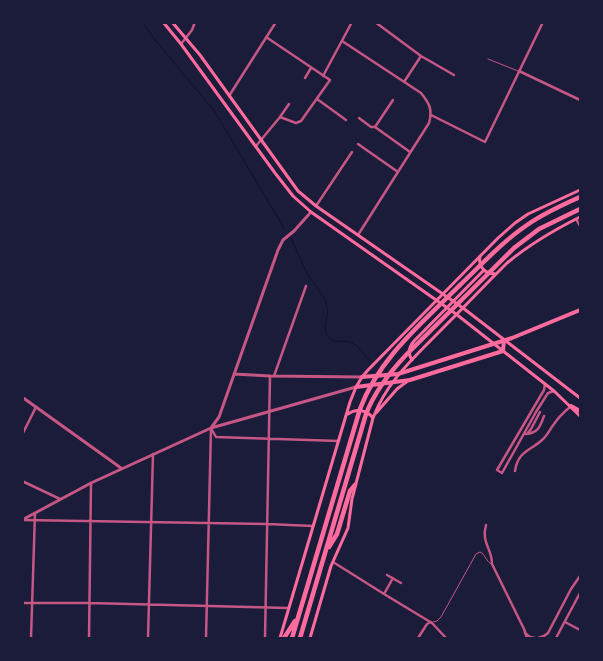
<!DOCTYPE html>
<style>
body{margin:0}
#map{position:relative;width:603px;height:661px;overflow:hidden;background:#1b1b3a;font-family:"Source Sans 3",sans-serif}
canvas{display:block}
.frame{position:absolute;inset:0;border:24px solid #1b1b3a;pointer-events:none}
</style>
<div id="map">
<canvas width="603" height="661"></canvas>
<div class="frame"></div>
</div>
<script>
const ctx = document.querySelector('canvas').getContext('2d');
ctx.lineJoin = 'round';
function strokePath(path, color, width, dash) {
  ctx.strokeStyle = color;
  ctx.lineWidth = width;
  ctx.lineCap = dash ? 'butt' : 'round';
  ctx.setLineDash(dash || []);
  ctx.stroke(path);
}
strokePath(new Path2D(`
 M142,22L156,41L215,112L284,228
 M291,238C297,251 302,264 309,277C315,286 325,296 327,307C330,316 321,328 328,337C334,344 344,340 350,342C358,345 365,356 370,361`), '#12122b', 1);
strokePath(new Path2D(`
 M488,59L518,71
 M433,622L437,621L441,617L476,554L480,552C485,554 486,561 491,564`), '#c65784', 1);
strokePath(new Path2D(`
 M375,22L421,56L454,75
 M266,37L330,80L301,121L296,123L280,117
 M342,41L421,93C429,103 433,109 429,123L358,235
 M181,44L192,30L195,22
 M519,71L580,100
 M323,76L352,22
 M305,78L311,68
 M404,82L421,56
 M229,96L276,22
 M317,99L346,120
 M431,115L485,142L543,22
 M359,118L371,127H375L410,152
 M375,127L393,100
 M358,144L398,172
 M256,146L280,117L289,104
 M316,206L352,152
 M576,219L580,226
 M274,376L306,286
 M545,384L544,390L497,470L502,473L536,412L548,393L554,391
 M212,430L216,437L339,441
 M524,434C538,434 540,427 544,416
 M527,434L531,429L540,412
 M22,435L36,407
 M515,471C518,451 530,451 542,440C547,436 550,429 554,424C558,418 564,412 570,407
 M22,481L60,499
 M23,520L267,524L313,526
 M486,525C481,543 492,548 492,564L524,629L527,638
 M333,562L384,594L432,623L446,638
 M387,575L401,583
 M384,594L393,578
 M22,603H90L288,608
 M565,622L580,630
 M525,633L530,637L535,638
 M31,638L35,513
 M89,638L91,483
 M148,638L153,454
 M206,638L211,428
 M265,638L270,376
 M418,638L427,624L431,622
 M538,638L544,636L548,633L571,589L580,576
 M556,638L580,593`), '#c65784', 2.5);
strokePath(new Path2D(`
 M234,374L270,376L362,377
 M22,397L121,468
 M211,428L219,417L278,250L283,240L294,231L311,212
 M22,520L91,483L211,428L356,387`), '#c65784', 3);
strokePath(new Path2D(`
 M163,22L181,44L275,173L293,196L311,212L456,314L554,391L580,416
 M172,22L200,55L298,191L316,206L463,308L580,398
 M480,256C478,267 485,274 496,274
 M412,360C407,353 409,347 414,341L484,270
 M376,413L397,389L409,380
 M348,414C356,408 367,410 373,418
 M280,638L350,402L356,387L362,377L368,370L498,238L515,223L528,214L580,190
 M310,638L331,566L348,528L352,499L373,418C387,380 417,355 444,327C465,306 486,284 507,263C530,244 554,230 580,217`), '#ff6b9d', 3);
strokePath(new Path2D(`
 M362,377L398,374L512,338L580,310
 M356,387L410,380L503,351L504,340
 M571,406L580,411`), '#ff6b9d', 4);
strokePath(new Path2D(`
 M329,547L337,534L350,491L355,485
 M284,638L295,621
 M292,638L360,409C379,358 422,323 459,286C481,265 502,242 527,225C544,213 562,205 580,197
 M300,638L366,414C375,391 389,373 406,355L514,248L539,229L580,209`), '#ff6b9d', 4.5);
</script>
